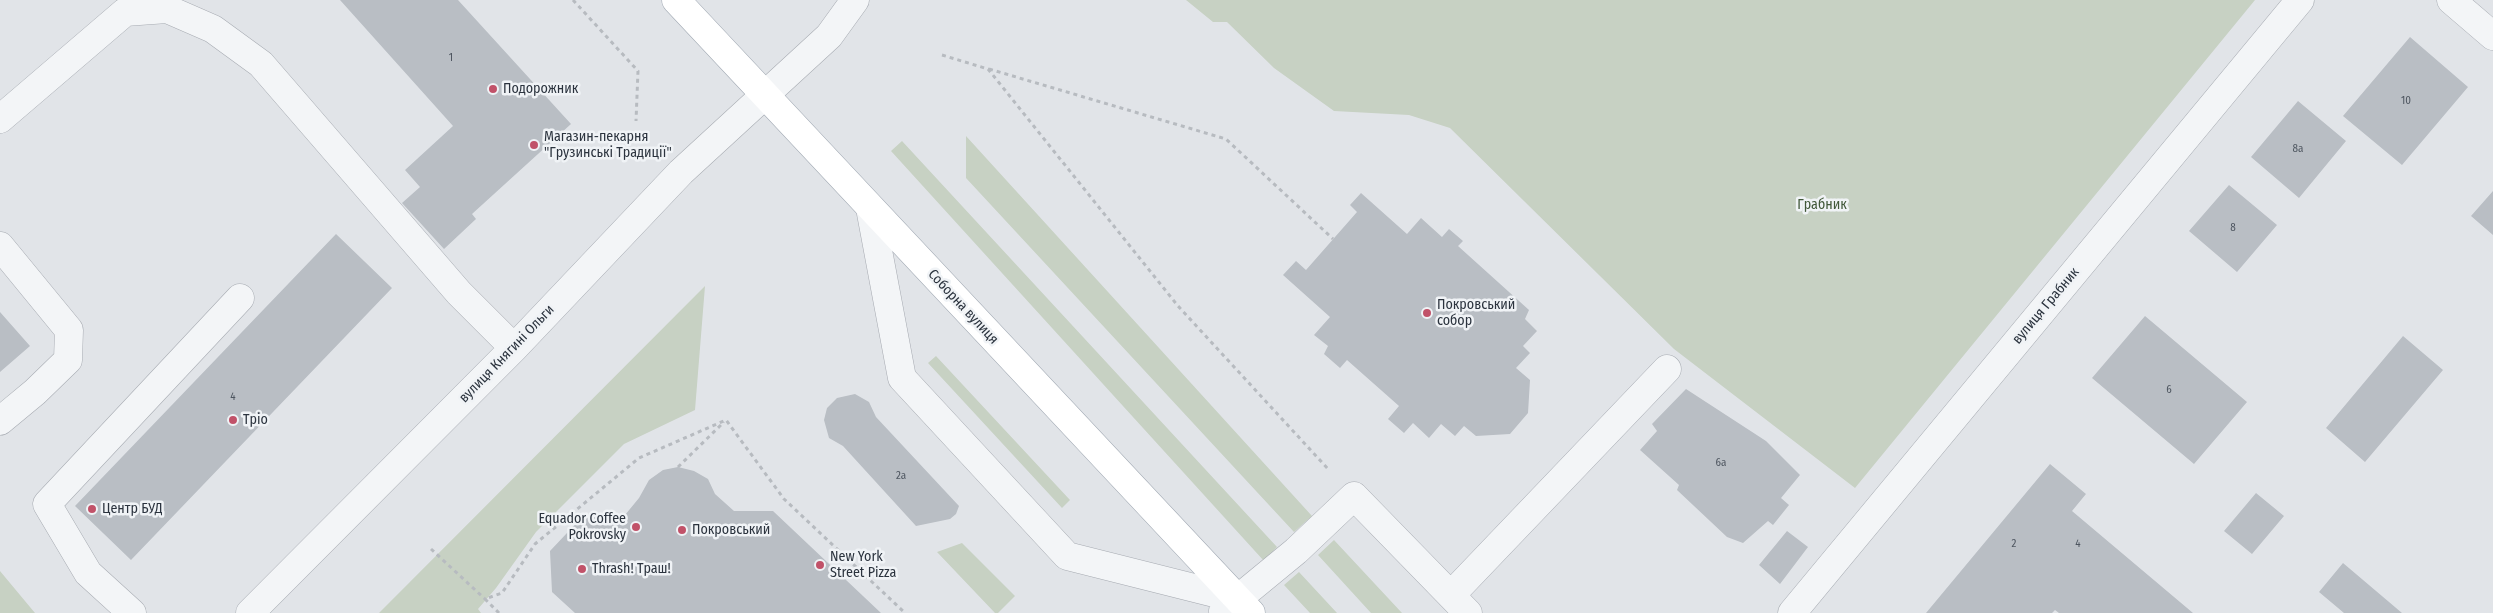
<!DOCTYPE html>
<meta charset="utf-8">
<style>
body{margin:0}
canvas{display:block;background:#e1e4e8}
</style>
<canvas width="2493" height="613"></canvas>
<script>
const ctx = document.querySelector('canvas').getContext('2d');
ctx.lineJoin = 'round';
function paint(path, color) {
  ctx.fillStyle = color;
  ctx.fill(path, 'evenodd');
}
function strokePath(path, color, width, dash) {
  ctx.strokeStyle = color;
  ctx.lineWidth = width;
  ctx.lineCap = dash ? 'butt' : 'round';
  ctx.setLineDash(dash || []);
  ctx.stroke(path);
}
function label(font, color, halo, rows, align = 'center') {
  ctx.font = font + ' "Fira Sans Condensed",sans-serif';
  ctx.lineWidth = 5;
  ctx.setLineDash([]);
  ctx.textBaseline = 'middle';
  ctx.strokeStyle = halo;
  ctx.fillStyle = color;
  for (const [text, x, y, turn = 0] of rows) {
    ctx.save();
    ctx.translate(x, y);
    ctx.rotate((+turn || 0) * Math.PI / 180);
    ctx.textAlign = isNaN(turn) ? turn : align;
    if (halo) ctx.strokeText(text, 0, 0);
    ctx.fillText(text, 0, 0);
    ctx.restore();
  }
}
paint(new Path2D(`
 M1186,0H2255L1855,488L1674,349L1450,128L1409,115L1334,111L1274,68L1227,22H1213Z
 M966,136L1312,516L1294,532L966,178Z
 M902,141L1277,547L1264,561L891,151Z
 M705,286L695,410L624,444L536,532L496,588L478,609L481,613H379Z
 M936,356L1070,500L1062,508L928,363Z
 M1334,540L1402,613H1371L1318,555Z
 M962,543L1015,596L998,613H995L937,552Z
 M0,571L35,613H0Z
 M1299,572L1337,613H1310L1284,585Z`), '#c7d1c3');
paint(new Path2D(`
 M340,0H458L571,124L472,214L476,219L444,249L402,203L420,187L405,170L453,126Z
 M2410,37L2468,87L2402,165L2343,116Z
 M2298,101L2346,141L2299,198L2251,157Z
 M2229,185L2277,225L2237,272L2189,231Z
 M2493,191V235L2471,216Z
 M1361,193L1407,234L1421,218L1442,237L1449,229L1463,241L1458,246L1529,310L1525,319L1537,331L1523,346L1530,353L1516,368L1530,380L1528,413L1510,434L1476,436L1464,426L1455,436L1441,424L1429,438L1413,423L1404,433L1388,419L1399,406L1347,360L1340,368L1324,354L1328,346L1314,335L1330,317L1283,275L1296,261L1306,270L1357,212L1350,205Z
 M336,234L392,288L131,560L75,506Z
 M0,312L30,346L0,372Z
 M2145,316L2247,402L2194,464L2092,378Z
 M2403,336L2443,370L2365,462L2326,428Z
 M1686,389L1766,441L1800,475L1781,498L1789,505L1773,525L1768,521L1743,543L1727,537L1677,490L1679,485L1640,450L1657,431L1652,424Z
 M855,394L869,402L876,417L959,506L956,514L950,519L916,526L843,446L829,438L824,420L827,408L837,398Z
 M2050,464L2086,494L2072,511L2193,613H2059L2055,610L2052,613H1926Z
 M678,467L694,471L708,479L715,494L734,511H773L881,613H575L552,592L550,551L583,516L625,515L639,498L649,480L663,470Z
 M2256,493L2284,516L2252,554L2224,531Z
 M1787,531L1808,547L1780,584L1759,565Z
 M2343,563L2402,613H2344L2319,592Z`), '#b9bec4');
const minor = new Path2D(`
 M2451,0L2493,36
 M0,119L125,12L167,9L213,29L261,64L459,293L514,348
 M870,208L902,378L1067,556L1238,599
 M0,246L69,330L68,360L35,392L0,421
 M1451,595L1667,369
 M1223,611L1296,551L1354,496L1468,613
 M132,613L88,573L47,504L240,298
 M250,613L514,348L681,172L829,36L855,0
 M1792,613L2300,0`);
const major = new Path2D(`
 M676,0L1251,613`);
strokePath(minor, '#a7abb2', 29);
strokePath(major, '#a1a9b3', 29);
strokePath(new Path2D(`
 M573,0L638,71L636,121
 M942,55L988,69L1178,306L1329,470
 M989,69L1226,139L1333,239
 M678,467L724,422
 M431,549L485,599
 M499,613L485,599L502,593L535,544L639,458L726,420L784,499L905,613`), '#b7bbc0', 3, [4, 4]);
strokePath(minor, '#f3f5f7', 28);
strokePath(major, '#fff', 28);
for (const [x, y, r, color] of [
 [493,89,5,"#c15269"],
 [534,145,5,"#c15269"],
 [1427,313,5,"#c15269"],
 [233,420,5,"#c15269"],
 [92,509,5,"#c15269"],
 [636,527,5,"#c15269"],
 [682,530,5,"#c15269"],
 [820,565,5,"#c15269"],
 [582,569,5,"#c15269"]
]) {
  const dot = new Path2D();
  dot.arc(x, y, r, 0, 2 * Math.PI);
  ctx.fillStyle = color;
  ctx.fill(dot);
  strokePath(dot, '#f0f3f6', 2);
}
label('11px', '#4e5660', null, [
 ["1",451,58],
 ["10",2406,101],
 ["8а",2298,149],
 ["8",2233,228],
 ["6",2169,390],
 ["4",233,397],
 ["6а",1721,463],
 ["2а",901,476],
 ["2",2014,544],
 ["4",2078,544]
]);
label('14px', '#2b333e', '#f0f3f6', [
 ["Подорожник",503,89],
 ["Магазин-пекарня",544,137],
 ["\"Грузинські Традиції\"",544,153],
 ["Покровський",1437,305],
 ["собор",1437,321],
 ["Тріо",243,420],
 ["Центр БУД",102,509],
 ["Equador Coffee",626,519,"right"],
 ["Pokrovsky",626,535,"right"],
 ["Покровський",692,530],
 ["New York",830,557],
 ["Street Pizza",830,573],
 ["Thrash! Траш!",592,569]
], 'left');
label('14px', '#415839', '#f0f3f6', [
 ["Грабник",1822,205]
]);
label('14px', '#2b333e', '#f0f3f6', [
 ["вулиця Грабник",2046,306,-50],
 ["Соборна вулиця",963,307,47],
 ["вулиця Княгині Ольги",507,354,-46]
]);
</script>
